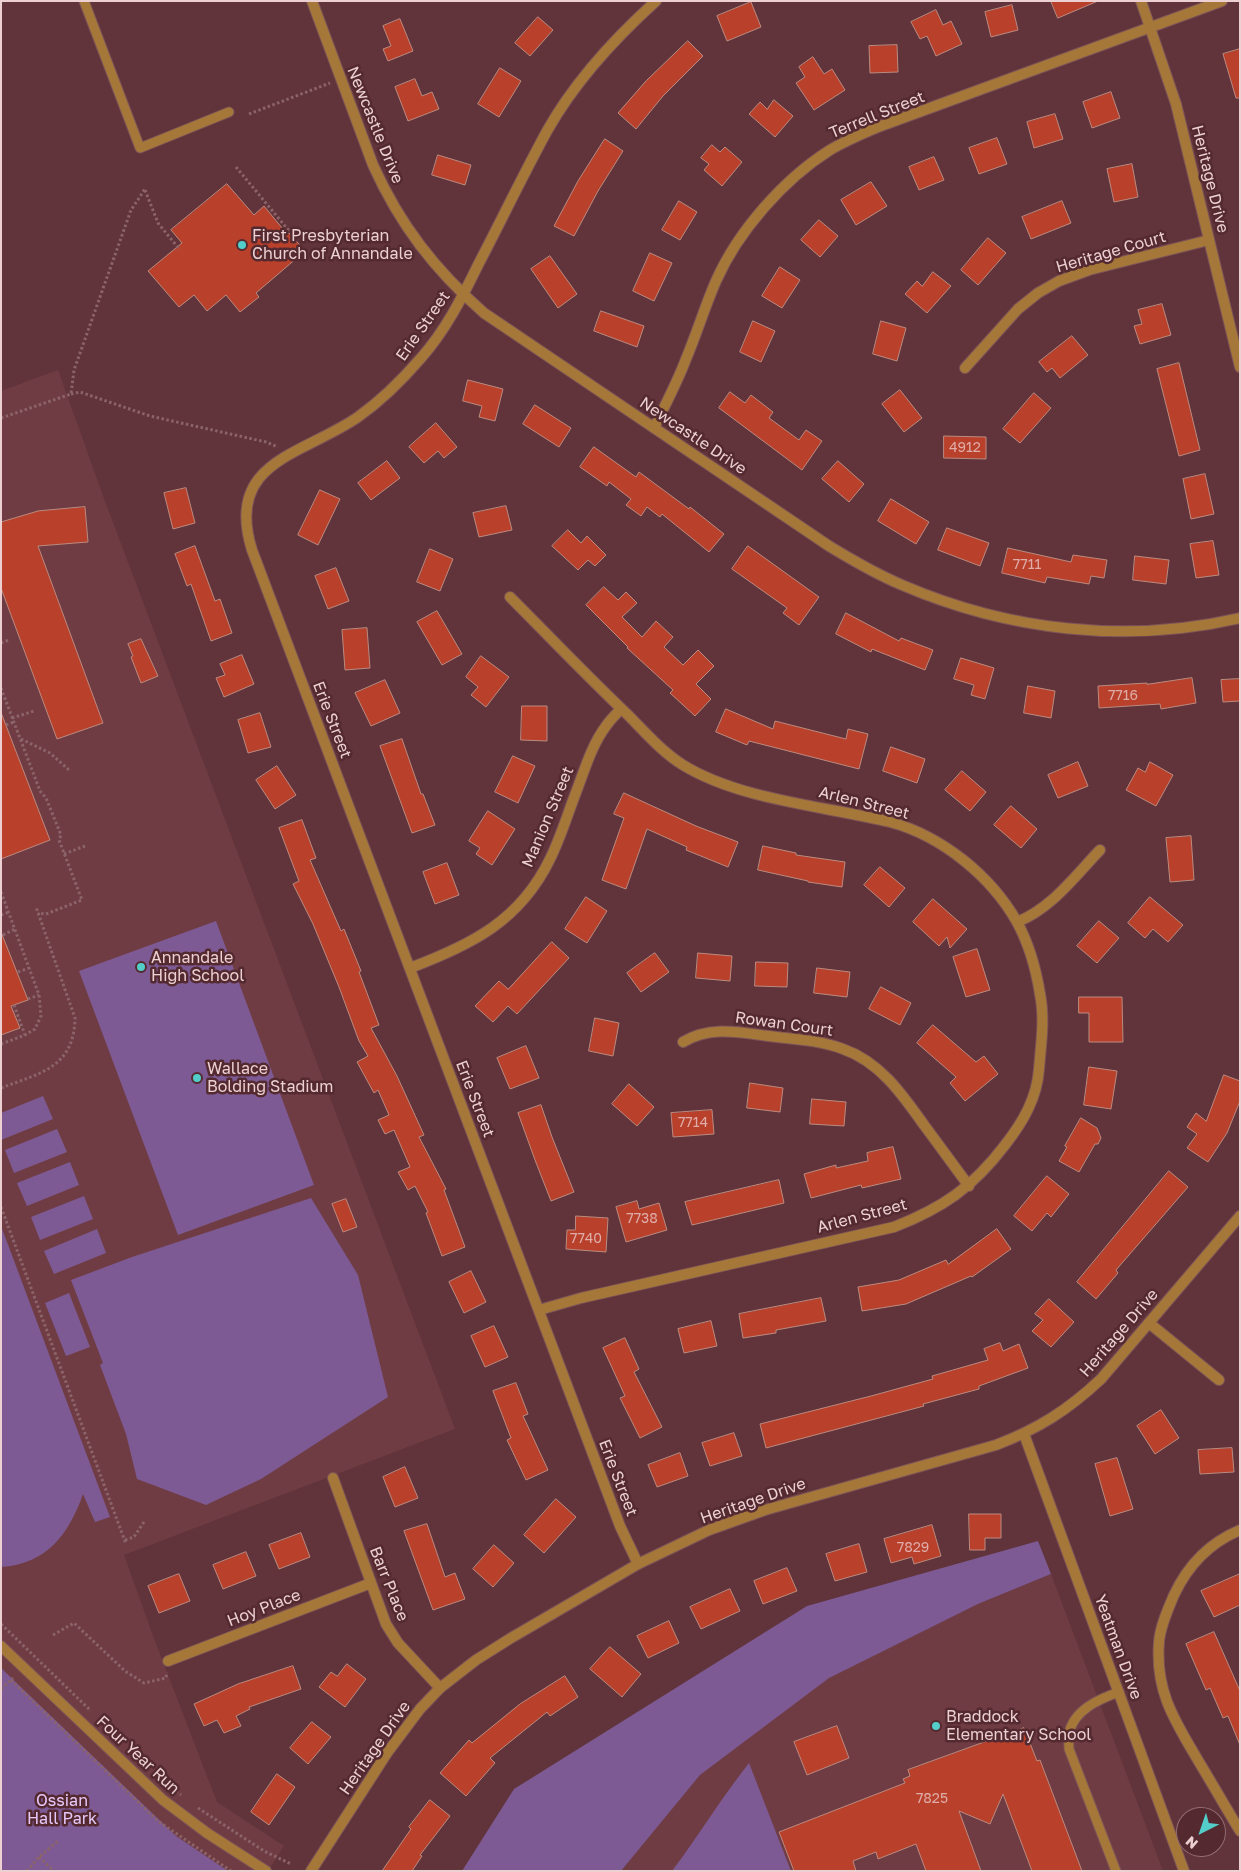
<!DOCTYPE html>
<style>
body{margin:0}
#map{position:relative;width:1241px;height:1872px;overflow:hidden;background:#60343a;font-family:"Golos Text",sans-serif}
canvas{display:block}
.frame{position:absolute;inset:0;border:2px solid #ecd0d2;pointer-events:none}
.north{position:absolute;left:1176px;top:1807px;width:50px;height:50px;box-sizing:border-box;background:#542a30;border:1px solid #916c71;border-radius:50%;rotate:221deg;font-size:14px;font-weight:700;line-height:20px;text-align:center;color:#ecd0d2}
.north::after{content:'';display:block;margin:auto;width:18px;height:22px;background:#53cdc9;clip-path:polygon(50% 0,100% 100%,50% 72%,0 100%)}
</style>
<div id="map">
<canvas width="1241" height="1872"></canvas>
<div class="frame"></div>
<div class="north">N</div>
</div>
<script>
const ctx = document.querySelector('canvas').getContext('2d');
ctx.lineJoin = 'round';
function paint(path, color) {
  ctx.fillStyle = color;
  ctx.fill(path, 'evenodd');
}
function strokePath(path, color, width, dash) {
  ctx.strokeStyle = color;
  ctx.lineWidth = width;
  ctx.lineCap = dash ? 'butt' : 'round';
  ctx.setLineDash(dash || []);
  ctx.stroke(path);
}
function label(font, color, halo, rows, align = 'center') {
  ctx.font = font + ' "Golos Text",sans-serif';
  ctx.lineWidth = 5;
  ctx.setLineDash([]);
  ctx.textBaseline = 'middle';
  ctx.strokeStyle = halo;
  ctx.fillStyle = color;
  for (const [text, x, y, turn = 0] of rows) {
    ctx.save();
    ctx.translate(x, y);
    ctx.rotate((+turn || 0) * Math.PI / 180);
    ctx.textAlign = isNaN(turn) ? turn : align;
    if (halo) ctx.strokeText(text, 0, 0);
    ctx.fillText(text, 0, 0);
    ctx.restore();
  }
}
paint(new Path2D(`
 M58,370L106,504L455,1429L124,1555L156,1644L217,1802L284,1846L268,1871H196L1,1722V391Z
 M1051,1574L1163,1871H621L700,1775L829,1677L978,1604Z`), '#703c43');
paint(new Path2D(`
 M216,921L314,1185L178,1235L79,971Z
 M43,1096L53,1119L1,1140V1113Z
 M57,1129L67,1152L14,1173L5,1150Z
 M70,1162L79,1185L27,1206L17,1183Z
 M84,1196L93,1219L40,1240L31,1217Z
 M311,1198L358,1275L388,1397L261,1479L206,1505L137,1479L126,1434L100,1365L103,1363L71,1280L132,1257Z
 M1,1226L110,1517L95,1522L83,1494C69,1534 47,1564 1,1567Z
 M97,1229L106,1253L54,1274L44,1251Z
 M69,1293L90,1347L66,1356L45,1303Z
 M1038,1541L1051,1574L978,1604L829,1678L700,1775L621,1871H462L514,1789L807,1606Z
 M1,1668L176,1836L228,1871H1Z
 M749,1763L791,1871H672C699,1835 722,1797 749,1763Z`), '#7d5a93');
const building = new Path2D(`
 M1051,1H1098L1058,18Z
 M751,2L761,27L727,41L717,16Z
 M1012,5L1018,30L991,37L985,12Z
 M936,10L943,25L951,21L962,44L936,56L927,36L920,39L911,22Z
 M538,17L553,30L530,56L515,43Z
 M400,19L413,51L388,61L383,49L391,46L383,26Z
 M688,41L703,56L663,96L636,129L618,113L646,81Z
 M897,45L898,72L870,73L869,46Z
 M1240,49V98H1236L1223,54Z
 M813,57L824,74L832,69L845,90L814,110L796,83L805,77L799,67Z
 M500,68L521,81L499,117L478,104Z
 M415,79L422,96L432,92L439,109L408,121L395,87Z
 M1111,92L1120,118L1092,128L1083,102Z
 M774,100L793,116L775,137L749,114L760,102L767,109Z
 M1055,114L1063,139L1034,148L1027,122Z
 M997,138L1007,164L979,174L969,148Z
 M605,139L623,151L598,191L574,236L554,226L578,181Z
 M712,145L720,152L725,147L742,162L722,186L704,170L709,164L701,158Z
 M438,155L471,165L465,185L432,175Z
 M934,157L944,180L919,190L909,167Z
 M1132,164L1138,197L1114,202L1107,169Z
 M871,182L887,206L856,225L841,200Z
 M227,184L254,215L264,206L287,234L289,233L305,251L256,293L259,297L240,312L226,295L207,311L194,295L179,307L148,271L182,243L171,230Z
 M679,201L697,212L680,240L662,230Z
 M1062,201L1071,223L1031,239L1022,217Z
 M819,220L838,236L820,257L801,240Z
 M988,238L1006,253L978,285L961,270Z
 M650,253L672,263L654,301L633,291Z
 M550,256L577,294L558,308L531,269Z
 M780,267L800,280L782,308L762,296Z
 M933,272L951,286L927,313L905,294L917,281L922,286Z
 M1162,304L1171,335L1140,344L1134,326L1142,324L1138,310Z
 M601,311L644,326L637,347L594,331Z
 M753,321L775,331L761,362L740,352Z
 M881,321L906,328L897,361L873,354Z
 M1072,336L1088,355L1060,378L1052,368L1047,372L1039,362Z
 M1179,363L1200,450L1179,456L1157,369Z
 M468,380L503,389L495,421L479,417L482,406L463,401Z
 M900,390L922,418L904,432L882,404Z
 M730,392L745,403L751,395L773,412L769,418L799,440L806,430L822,441L802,470L719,408Z
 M1034,393L1051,408L1020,443L1003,429Z
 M535,405L571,428L559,447L523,424Z
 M436,423L457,447L444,458L438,451L424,463L409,447Z
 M944,436L986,437V459L944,458Z
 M594,447L636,477L639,472L689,509L690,507L724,534L709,552L662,514L660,517L647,507L641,516L626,505L631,499L609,482L607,486L580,467Z
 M387,461L400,478L371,500L358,483Z
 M838,461L864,484L849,502L822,479Z
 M1205,474L1214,514L1191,519L1183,479Z
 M186,488L195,523L173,529L164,493Z
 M320,490L340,499L318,545L298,535Z
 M891,499L929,522L916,544L878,521Z
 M506,506L512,530L479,537L473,513Z
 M85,507L88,542L38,546L103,723L57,739L1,588V522L38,511Z
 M947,528L989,543L980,566L938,550Z
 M568,530L581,543L587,536L606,555L595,566L588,560L578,570L552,546Z
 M1213,541L1219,575L1196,578L1190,544Z
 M195,546L215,601L220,599L232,633L211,641L191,584L187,586L175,554Z
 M748,546L819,597L799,625L783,613L787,608L732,569Z
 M1008,548L1071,562L1073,555L1107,560L1104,578L1091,576L1089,584L1047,577L1045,583L1002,573Z
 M430,549L453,559L440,591L417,582Z
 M1135,556L1169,560L1166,584L1133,580Z
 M336,568L349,601L328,609L315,576Z
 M604,587L618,600L626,592L637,603L622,617L642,637L656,621L673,637L664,647L683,665L698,650L714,666L696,684L711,699L695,716L670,693L673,690L627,648L628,647L586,605Z
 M437,611L462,654L442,665L417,622Z
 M846,613L899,641L901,638L933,650L925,670L872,649L871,652L836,634Z
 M367,628L370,668L345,670L342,630Z
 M141,639L158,676L141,683L131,657L133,656L128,644Z
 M242,655L254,684L224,697L216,678L225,675L220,664Z
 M481,656L509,677L486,707L471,695L478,687L466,677Z
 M961,658L994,668L985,699L971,695L974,685L954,679Z
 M1192,678L1196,703L1161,709L1160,704L1099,708L1098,686L1147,683V684Z
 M1240,679V701L1223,702L1221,680Z
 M385,680L400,713L371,726L355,693Z
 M1028,686L1055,691L1051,718L1024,713Z
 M522,706H547V741L521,740Z
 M726,709L773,729L775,721L846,739L848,729L868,734L859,769L749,741L747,745L716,732Z
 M260,713L271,747L248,753L238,720Z
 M2,715L50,840L1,859V716Z
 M402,739L421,794H423L435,825L412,833L380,746Z
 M891,747L925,759L917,783L883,771Z
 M513,756L535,766L518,803L495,792Z
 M1078,762L1088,786L1058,798L1048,775Z
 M1150,762L1173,775L1156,806L1126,790L1138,768L1145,772Z
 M277,766L296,795L275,809L256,780Z
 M962,771L986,792L970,811L945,790Z
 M624,793L696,826L738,842L728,867L686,850L687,847L647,829L626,889L602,880L624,818L614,814Z
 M1011,806L1037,829L1021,848L994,825Z
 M488,811L515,829L492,865L476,854L480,848L469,841Z
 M302,820L316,858L310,860L341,931L344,929L361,971L359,972L379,1025L371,1028L397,1076L424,1135L419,1137L446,1189L444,1190L465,1247L442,1256L426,1213L428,1212L415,1186L408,1190L398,1172L410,1167L394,1130L385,1134L378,1120L389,1115L378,1090L374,1093L357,1062L368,1056L359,1041L339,987L313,924L293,884L299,881L279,828Z
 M1191,836L1194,880L1170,882L1166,838Z
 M763,846L796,853V855L845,862L842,887L808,882V881L758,870Z
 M447,863L459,895L435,904L423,872Z
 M880,867L905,888L889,907L864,885Z
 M586,897L607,911L587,943L565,929Z
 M1150,897L1183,925L1168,942L1153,929L1145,938L1128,923Z
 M933,899L967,929L950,948L947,937L939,946L913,922Z
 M1099,921L1119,938L1097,963L1077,946Z
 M1,932L28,1000L11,1006L20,1028L1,1035Z
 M552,942L569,958L517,1014L508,1006L493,1022L475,1006L499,981L508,989Z
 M977,949L990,990L966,997L953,957Z
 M655,953L669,972L641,992L627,973Z
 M698,953L732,956L730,981L696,978Z
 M756,962L788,963L787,987L755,986Z
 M817,968L850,972L847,997L814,993Z
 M881,987L911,1003L900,1025L869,1009Z
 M1079,997H1122L1123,1042H1089V1013H1079Z
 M595,1018L619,1023L613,1056L589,1051Z
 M933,1025L976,1062L984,1056L998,1074L965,1101L950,1083L956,1077L917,1043Z
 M526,1046L539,1078L510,1089L497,1058Z
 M1089,1067L1117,1071L1111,1109L1084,1105Z
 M1224,1075L1240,1081V1101L1227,1133L1208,1162L1187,1148L1197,1134L1187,1127L1196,1113L1206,1121Z
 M750,1083L783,1088L780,1112L747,1108Z
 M629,1084L654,1107L637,1126L612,1104Z
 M812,1099L846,1102L844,1126L810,1124Z
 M541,1105L552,1137L574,1192L551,1201L535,1160L518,1113Z
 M712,1110L714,1134L673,1137L671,1113Z
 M1081,1118L1097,1128L1101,1138L1098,1144H1095L1079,1172L1059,1161L1067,1147L1065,1146Z
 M893,1147L901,1179L862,1188L861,1185L811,1198L804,1174L836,1165V1168L868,1161L867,1153Z
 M1169,1171L1188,1187L1116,1270L1118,1273L1096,1299L1077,1282Z
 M1047,1176L1069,1194L1051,1217L1047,1213L1032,1231L1014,1216Z
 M779,1180L784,1203L692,1225L685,1202Z
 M346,1199L357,1227L343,1232L332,1204Z
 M637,1201L639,1209L659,1203L667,1230L626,1242L616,1207Z
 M576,1216L608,1218L606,1252L566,1249L567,1230H575Z
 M997,1229L1011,1249L972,1277L971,1276L906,1304L862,1311L858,1287L899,1280L946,1260L948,1264Z
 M471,1271L486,1302L464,1313L449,1282Z
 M821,1298L826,1321L776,1330V1333L743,1338L739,1314Z
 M1049,1299L1074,1322L1051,1347L1032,1331L1043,1320L1035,1314Z
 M711,1321L717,1346L684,1353L678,1329Z
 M494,1326L508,1357L485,1367L471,1336Z
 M625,1338L639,1369L634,1372L662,1427L640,1438L620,1398L625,1396L603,1348Z
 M1000,1343L1003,1351L1019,1344L1028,1368L979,1386V1389L923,1404L924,1406L766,1448L760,1424L871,1396L933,1379L932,1376L988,1360L984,1349Z
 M516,1383L528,1414L523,1416L548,1470L526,1480L507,1440L511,1438L493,1391Z
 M1161,1410L1179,1438L1155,1454L1137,1426Z
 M734,1433L742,1456L710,1466L702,1443Z
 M1232,1448L1234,1472L1200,1474L1198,1450Z
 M680,1453L688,1476L657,1487L648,1465Z
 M1117,1458L1133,1509L1110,1516L1095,1464Z
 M405,1467L418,1498L395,1507L383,1477Z
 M556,1499L576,1517L544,1553L524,1535Z
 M969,1514H1001V1538H985V1550H970Z
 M427,1524L445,1577L455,1573L465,1599L433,1610L404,1531Z
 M932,1525L941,1556L914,1564L912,1557L891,1563L884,1539Z
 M301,1533L310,1557L279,1569L269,1545Z
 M859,1544L867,1572L835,1581L826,1554Z
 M494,1545L514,1563L493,1587L473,1569Z
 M246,1552L256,1576L223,1589L213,1565Z
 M787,1568L797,1591L763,1604L754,1581Z
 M179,1574L190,1601L159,1613L148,1586Z
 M1240,1574V1605L1214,1617L1201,1591Z
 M730,1589L740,1611L701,1629L690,1607Z
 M669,1621L679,1643L648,1658L637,1636Z
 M1214,1632L1240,1691V1745L1228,1716L1223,1718L1210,1688L1206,1690L1186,1644Z
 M610,1647L641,1674L622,1697L590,1669Z
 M347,1664L366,1679L345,1707L319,1687L331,1672L337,1676Z
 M293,1666L301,1689L249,1707L250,1709L236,1716L241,1726L224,1733L217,1720L204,1726L194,1704L238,1684Z
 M565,1676L578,1697L550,1716L547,1712L490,1758L495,1763L466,1796L440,1773L469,1740L472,1743L520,1704Z
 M312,1722L331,1737L308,1764L290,1748Z
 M837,1726L849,1758L807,1775L794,1742Z
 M1024,1728L1037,1761L1040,1760L1082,1871H1032L1003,1794L990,1824L959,1811L981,1871H926L916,1844L878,1859L876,1852L853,1861L856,1871H794L779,1832L905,1783L903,1779L910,1776L908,1770Z
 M277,1774L295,1787L269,1825L251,1812Z
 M430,1800L450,1816L420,1855L422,1856L412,1871H382L411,1829L409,1827Z`);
paint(building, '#b9412c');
strokePath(building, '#bb8a80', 1);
const service = new Path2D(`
 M84,1L140,148L229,112
 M1116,1871L1069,1749C1069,1744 1068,1738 1069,1733C1074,1710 1099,1699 1119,1692`);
const minor = new Path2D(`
 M312,1L373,165C400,225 435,270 484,313L829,546C852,560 876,574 902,585C1009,631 1126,644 1240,618
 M965,368L1018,309L1038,293L1059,281L1089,270L1209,240
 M654,428C665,405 677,383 686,359C697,333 705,306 716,281C738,231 784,179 830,150C845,141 862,134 878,127L1222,1
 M510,597C549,636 587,676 627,714C645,732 662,752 683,765C740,800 824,806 890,822C942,836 991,876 1017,922C1029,944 1036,969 1040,994C1045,1019 1041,1044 1039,1069C1037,1098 1023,1122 1005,1145C973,1187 943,1208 894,1227L581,1298L539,1310
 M1017,922C1051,909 1075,876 1100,850
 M410,968C471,945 520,921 550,859C560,839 567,816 575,795C584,772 591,746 606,726C610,720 616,714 621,709
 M683,1042C710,1026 738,1032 768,1036C793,1039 819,1040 843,1049C880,1062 902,1094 924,1125C939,1145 954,1166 969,1186
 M1149,1323L1219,1380
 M1024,1434L1184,1871
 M333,1478L386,1624L398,1643L440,1688
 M1240,1530C1209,1543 1188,1565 1174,1595C1168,1609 1160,1627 1159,1642C1155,1692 1175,1721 1199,1762C1213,1785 1226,1808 1240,1831
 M638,1564L620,1526L252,550C224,461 303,455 358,417C382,400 402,380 421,358C445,331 462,298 478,265C501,221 523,175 547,131C575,81 614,39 656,1
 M1,1646L163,1800L207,1833L266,1871
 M168,1661L371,1583`);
const tertiary = new Path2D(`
 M1141,1L1176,104L1240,367
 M311,1871L387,1753L420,1709L440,1688L476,1660L511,1638L638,1564L709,1530L765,1510L996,1445C1038,1429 1068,1410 1101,1379L1240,1216`);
strokePath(service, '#7c5358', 11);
strokePath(minor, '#7c5358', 12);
strokePath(tertiary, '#7c5358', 12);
strokePath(new Path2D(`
 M249,114L330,83
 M236,167L290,232
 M145,190L158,223L180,250
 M71,394L80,392L150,416L266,442L278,447
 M1,418L71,394L74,370L131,210L145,189
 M1,643L9,640
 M1,688L40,791L46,798L61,835L59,840L82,900L46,914L38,913
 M12,718L34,711
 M6,725L14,722
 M21,739L50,753L69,770
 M64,854L85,846
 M1,892L39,995L41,1016L35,1029L25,1035L1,1044
 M1,915L9,912
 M3,935L15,929
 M18,972L29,968
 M28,999L39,995
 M14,1005L25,1035
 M1,1088C40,1073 74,1068 75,1018L36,907
 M1,1207L126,1544
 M125,1540L134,1537L144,1522
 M1,1624L91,1711
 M53,1635L74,1623L125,1671L144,1683L166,1678L167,1672
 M11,1680L158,1821L231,1871
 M1,1689L13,1678
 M161,1778L181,1795
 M198,1808L264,1851L291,1864
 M39,1857L54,1871
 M27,1871L39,1857L58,1841`), '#8b6469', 3, [2.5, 2.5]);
strokePath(service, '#a57739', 9);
strokePath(minor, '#a57739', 10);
strokePath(tertiary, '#a57739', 10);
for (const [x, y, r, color] of [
 [242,245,5,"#53cdc9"],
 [141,967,5,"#53cdc9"],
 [197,1078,5,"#53cdc9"],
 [936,1726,5,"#53cdc9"]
]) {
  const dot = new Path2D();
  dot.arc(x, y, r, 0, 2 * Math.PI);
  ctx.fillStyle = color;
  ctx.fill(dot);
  strokePath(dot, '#542a30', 2);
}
label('14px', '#dfaca8', null, [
 ["4912",965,448],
 ["7711",1027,565],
 ["7716",1123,696],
 ["7714",693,1123],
 ["7738",642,1219],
 ["7740",586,1239],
 ["7829",913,1548],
 ["7825",932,1799]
]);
label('16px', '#ecd0d2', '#542a30', [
 ["Terrell Street",877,115,-22],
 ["Newcastle Drive",375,125,68],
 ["Heritage Drive",1210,179,76],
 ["Heritage Court",1111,252,-16],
 ["Erie Street",423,326,-55],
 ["Newcastle Drive",693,436,34],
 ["Erie Street",332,720,69],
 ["Arlen Street",864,803,14],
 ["Manion Street",548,817,-67],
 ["Rowan Court",784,1024,8],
 ["Erie Street",475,1099,69],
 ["Arlen Street",862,1216,-15],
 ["Heritage Drive",1119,1333,-49],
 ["Erie Street",618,1478,69],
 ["Heritage Drive",753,1501,-19],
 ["Barr Place",389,1584,68],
 ["Hoy Place",264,1608,-21],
 ["Yeatman Drive",1118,1647,70],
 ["Heritage Drive",375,1748,-55],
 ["Four Year Run",138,1755,43]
]);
label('16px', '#ecd0d2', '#542a30', [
 ["First Presbyterian",252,236],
 ["Church of Annandale",252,254],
 ["Annandale",151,958],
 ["High School",151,976],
 ["Wallace",207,1069],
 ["Bolding Stadium",207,1087],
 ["Braddock",946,1717],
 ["Elementary School",946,1735]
], 'left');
label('16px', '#e6c8fa', '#542a30', [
 ["Ossian",62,1801],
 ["Hall Park",62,1819]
]);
</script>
